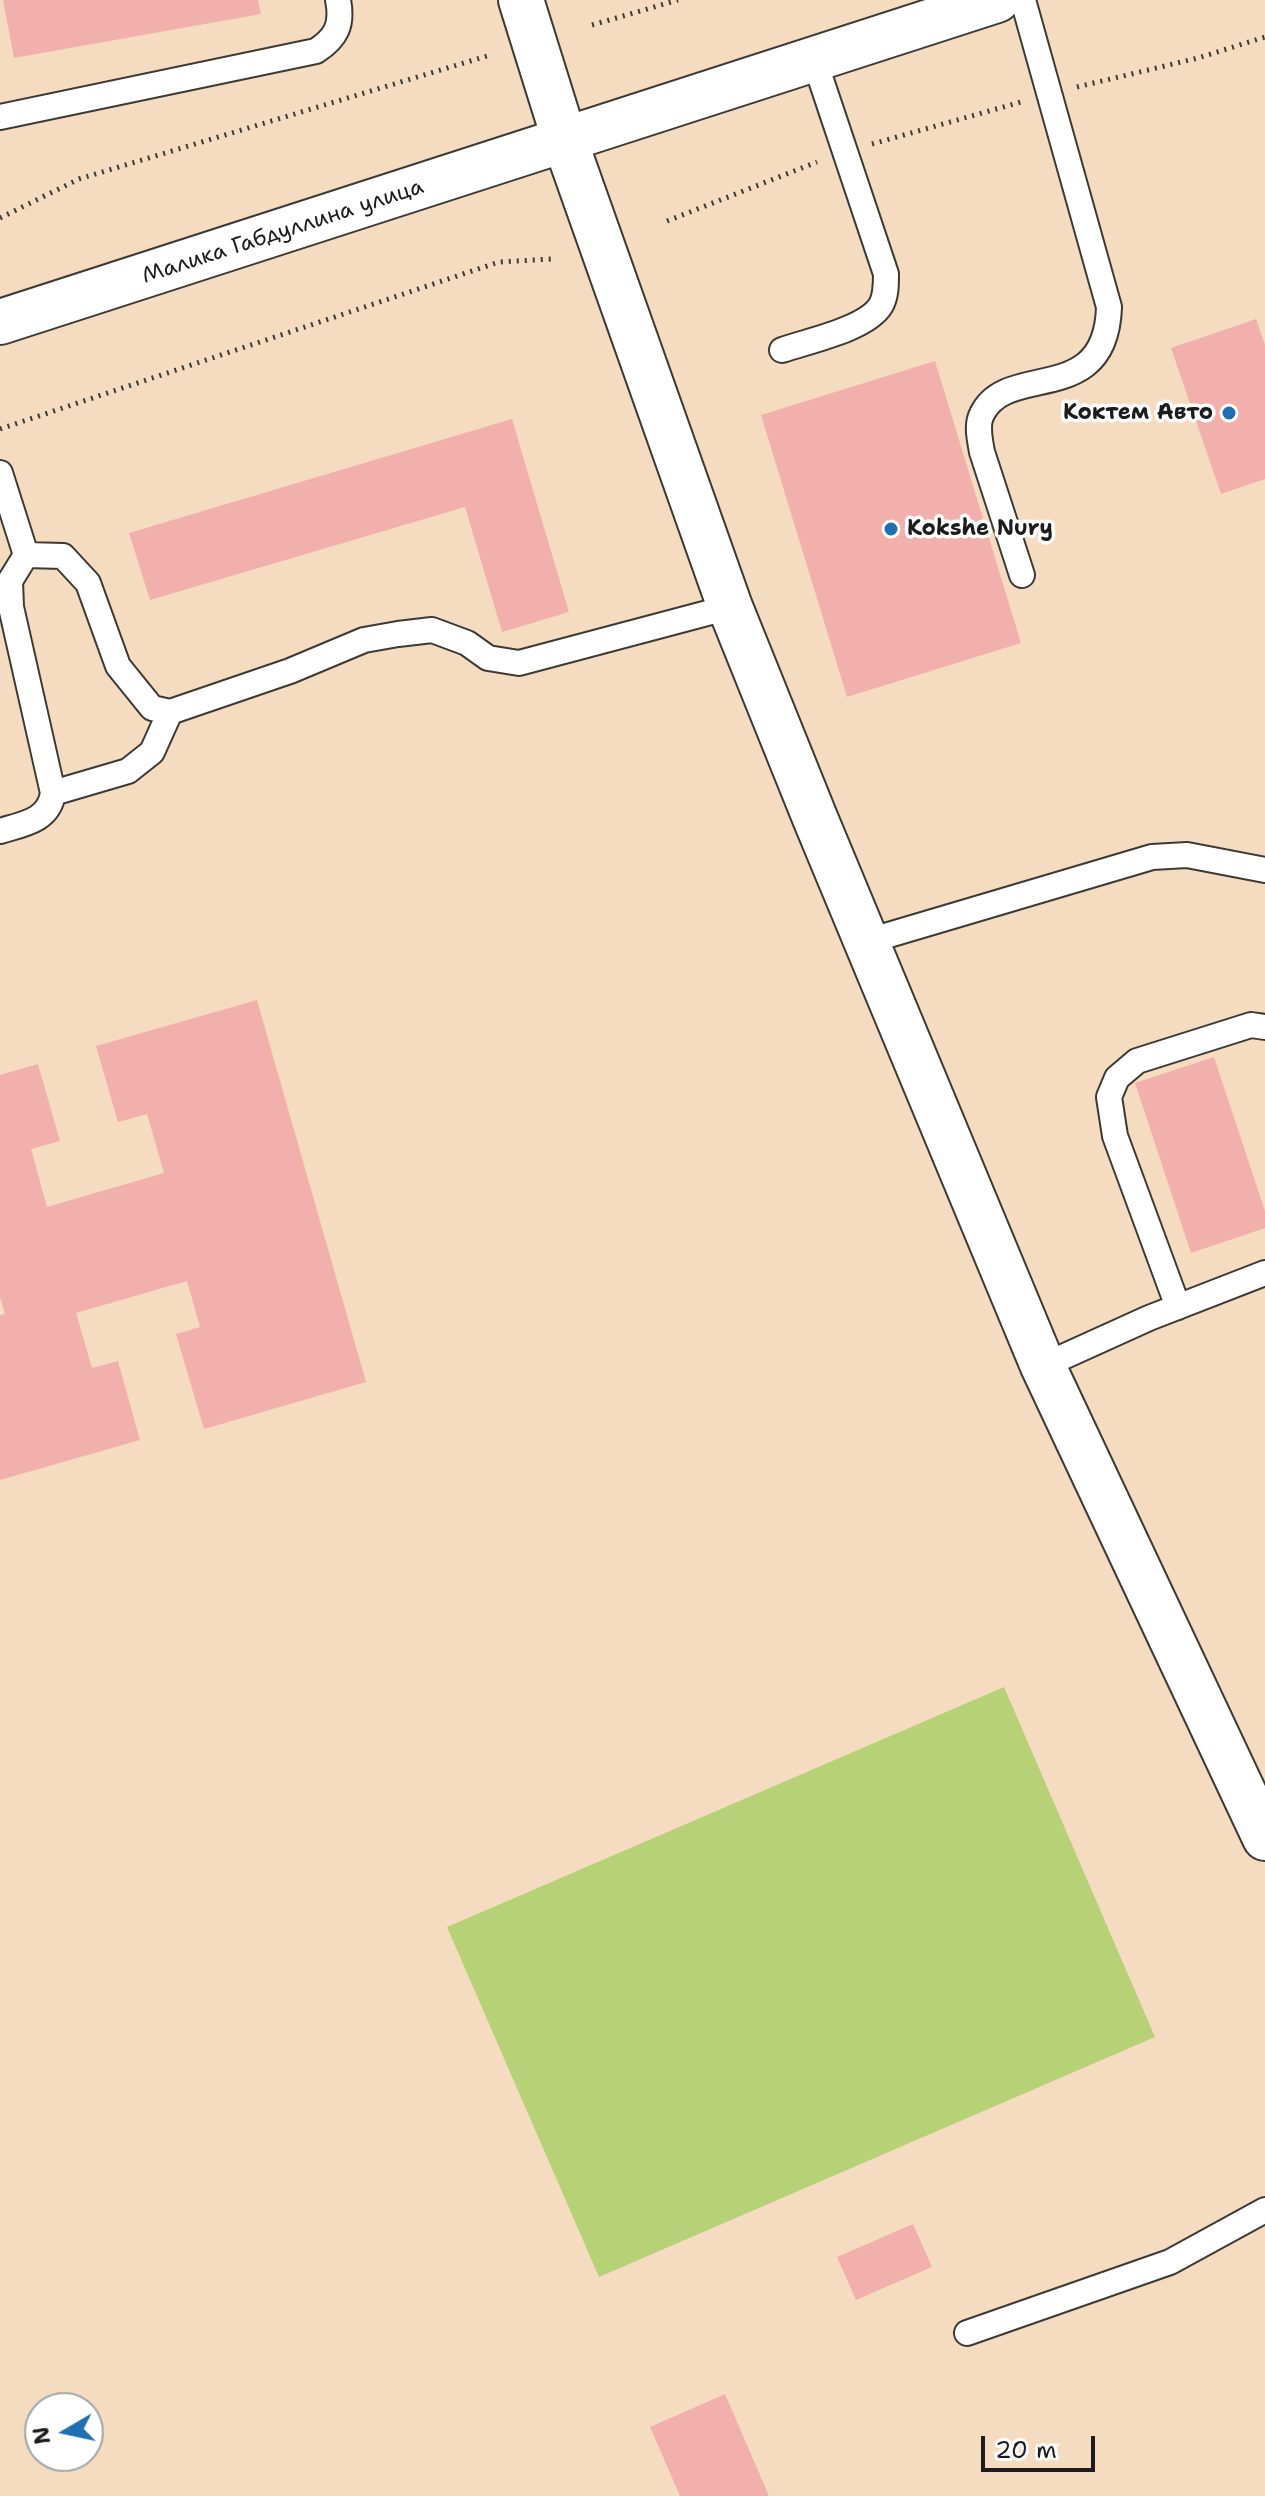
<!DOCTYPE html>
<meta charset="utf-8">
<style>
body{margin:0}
#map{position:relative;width:1265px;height:2496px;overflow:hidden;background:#f5dcc0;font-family:"Shantell Sans",sans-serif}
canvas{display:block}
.north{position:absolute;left:24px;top:2392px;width:80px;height:80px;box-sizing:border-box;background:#fff;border:2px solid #a4a4a4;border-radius:50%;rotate:261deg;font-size:22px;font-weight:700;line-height:32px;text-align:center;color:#1c1c1c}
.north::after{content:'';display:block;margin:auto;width:28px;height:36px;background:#1f6fb2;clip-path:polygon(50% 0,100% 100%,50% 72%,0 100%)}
.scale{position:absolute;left:981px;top:2436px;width:114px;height:36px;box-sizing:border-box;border:4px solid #1c1c1c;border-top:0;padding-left:10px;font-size:24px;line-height:28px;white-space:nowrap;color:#1c1c1c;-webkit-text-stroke:6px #fff;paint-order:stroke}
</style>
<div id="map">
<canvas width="1265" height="2496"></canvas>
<div class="north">N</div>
<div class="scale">20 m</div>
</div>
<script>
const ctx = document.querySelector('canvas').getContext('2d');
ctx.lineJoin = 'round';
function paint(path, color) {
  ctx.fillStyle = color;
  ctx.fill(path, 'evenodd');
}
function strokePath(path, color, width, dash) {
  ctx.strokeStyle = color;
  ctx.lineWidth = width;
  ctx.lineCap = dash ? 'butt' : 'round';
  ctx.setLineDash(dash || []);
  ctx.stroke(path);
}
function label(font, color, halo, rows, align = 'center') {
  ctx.font = font + ' "Shantell Sans",sans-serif';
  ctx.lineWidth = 7;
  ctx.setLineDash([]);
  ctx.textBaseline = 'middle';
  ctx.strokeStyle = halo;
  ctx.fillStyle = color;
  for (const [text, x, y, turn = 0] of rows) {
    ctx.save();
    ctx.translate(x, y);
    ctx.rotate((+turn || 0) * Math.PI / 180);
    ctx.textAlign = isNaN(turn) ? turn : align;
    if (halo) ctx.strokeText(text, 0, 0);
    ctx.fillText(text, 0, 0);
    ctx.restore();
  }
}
paint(new Path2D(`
 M1004,1687L1155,2037L599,2277L447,1927Z`), '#b7d176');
paint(new Path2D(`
 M3,0H258L261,14L14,58Z
 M1256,319L1265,345V479L1221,494L1171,348Z
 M935,361L1021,643L847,697L761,415Z
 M512,419L569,612L502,632L465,507L150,600L129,533Z
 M257,1000L366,1382L204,1429L176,1334L200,1327L187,1281L76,1313L92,1368L118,1361L140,1440L0,1480V1315L5,1314L0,1297V1075L38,1064L60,1141L31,1149L47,1207L164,1173L147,1114L118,1122L96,1046Z
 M1214,1057L1265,1211V1228L1191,1253L1135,1083Z
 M913,2224L932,2267L856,2300L837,2257Z
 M725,2394L769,2496H680L650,2427Z`), '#f2b0ad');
const service = new Path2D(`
 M0,117L316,51C336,38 343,25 338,0
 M782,350C808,341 867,329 881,305C886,296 886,285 886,274L814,59
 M0,473L26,555L10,581L11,607L53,793C49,821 23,824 0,831
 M26,555L63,556L88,583L118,666L152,708L170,712L290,671L364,640L398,634L432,630L467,643L488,658L519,663L730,607
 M1022,575L982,452C980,440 976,425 982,414C1007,361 1106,409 1109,307L1023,0
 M53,793L128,771L152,752L170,712
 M865,942L1152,857L1187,855L1265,870
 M1178,1307L1115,1136L1109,1097L1117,1078L1137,1061L1251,1025L1265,1027
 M1043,1366L1149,1318L1265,1273
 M967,2333L1170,2262L1265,2210`);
const tertiary = new Path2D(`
 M521,0L565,141L730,607L815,818L1043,1366L1265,1838
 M0,322L997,0`);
strokePath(service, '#3d3935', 28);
strokePath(tertiary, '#3d3935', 48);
strokePath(new Path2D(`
 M592,25L678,0
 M1077,87L1198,58L1265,37
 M872,144L1021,102
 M0,218L79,179L487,56
 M667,221L817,162
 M0,429L499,262L551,259`), '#3d3935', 5, [2, 6]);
strokePath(service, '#fff', 24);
strokePath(tertiary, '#fff', 44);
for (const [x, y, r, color] of [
 [1229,413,8,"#1f6fb2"],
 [891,529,8,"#1f6fb2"]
]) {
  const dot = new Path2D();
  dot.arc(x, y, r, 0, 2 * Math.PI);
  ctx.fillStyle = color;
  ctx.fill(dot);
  strokePath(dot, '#fff', 3);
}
label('22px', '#1c1c1c', '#fff', [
 ["Малика Габдуллина улица",283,232,-18]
]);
label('bold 22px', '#1c1c1c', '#fff', [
 ["Коктем Авто",1213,413],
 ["Kokshe Nury",907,529,"left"]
], 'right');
</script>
